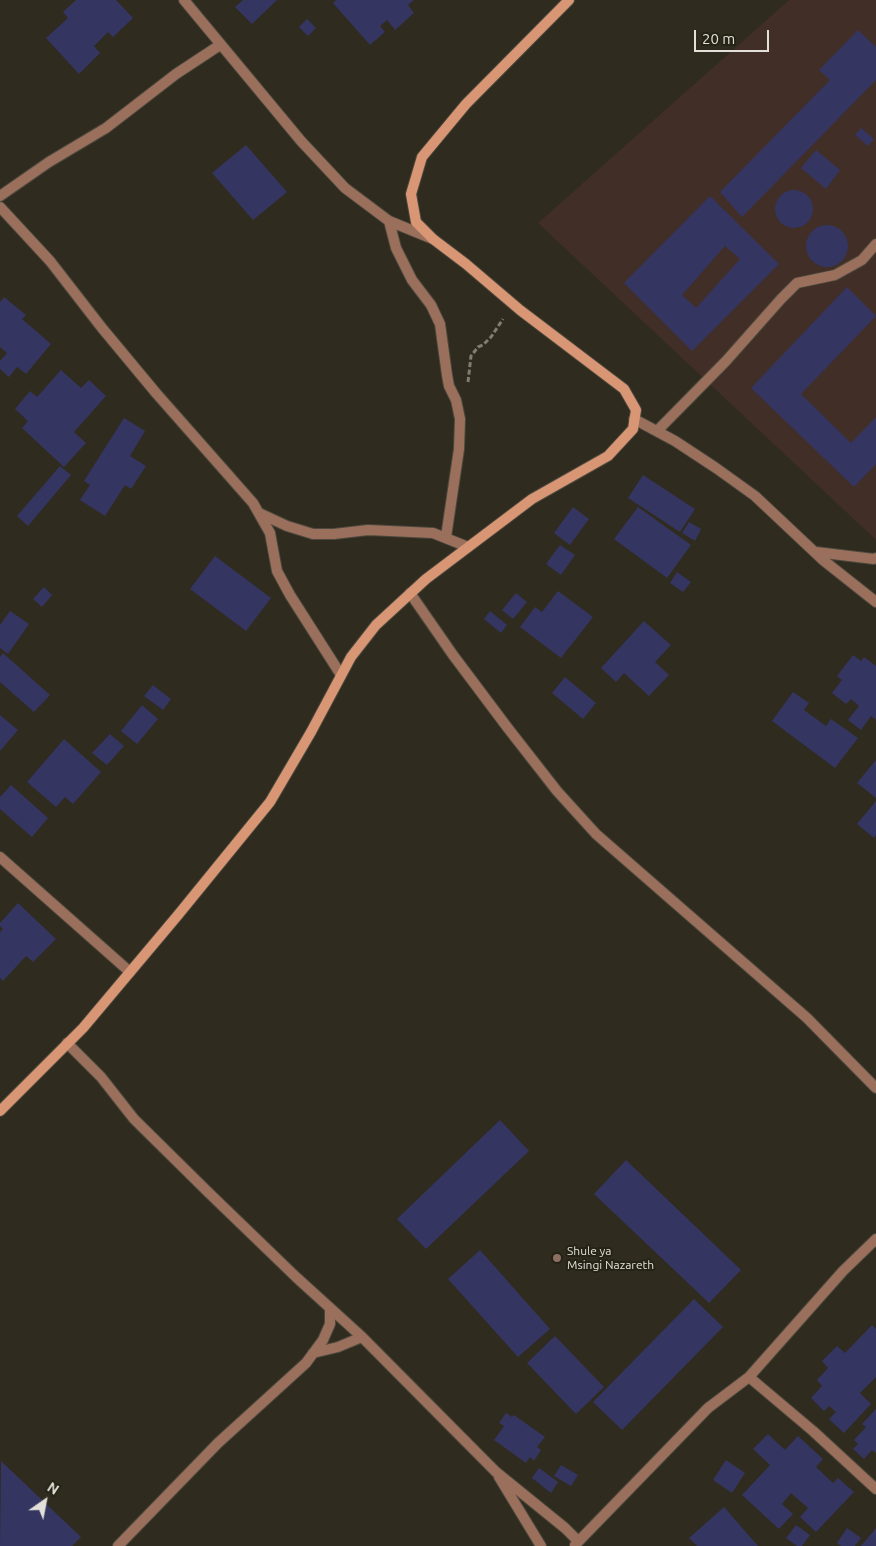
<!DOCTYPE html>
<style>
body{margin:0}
#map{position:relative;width:876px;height:1546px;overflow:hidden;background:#2f2b1f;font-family:Ubuntu,sans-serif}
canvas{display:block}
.north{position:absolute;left:20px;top:1476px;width:50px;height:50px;-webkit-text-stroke:4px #252216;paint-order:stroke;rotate:33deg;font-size:14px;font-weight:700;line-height:20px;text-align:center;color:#e2e0d8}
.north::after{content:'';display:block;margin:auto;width:18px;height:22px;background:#e2e0d8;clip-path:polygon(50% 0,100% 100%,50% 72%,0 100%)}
.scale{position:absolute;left:694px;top:30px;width:75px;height:22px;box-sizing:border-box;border:2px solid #e2e0d8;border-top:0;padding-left:6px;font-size:15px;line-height:18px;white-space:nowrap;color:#e2e0d8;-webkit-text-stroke:4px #252216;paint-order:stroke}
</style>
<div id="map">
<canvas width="876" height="1546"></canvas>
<div class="north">N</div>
<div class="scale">20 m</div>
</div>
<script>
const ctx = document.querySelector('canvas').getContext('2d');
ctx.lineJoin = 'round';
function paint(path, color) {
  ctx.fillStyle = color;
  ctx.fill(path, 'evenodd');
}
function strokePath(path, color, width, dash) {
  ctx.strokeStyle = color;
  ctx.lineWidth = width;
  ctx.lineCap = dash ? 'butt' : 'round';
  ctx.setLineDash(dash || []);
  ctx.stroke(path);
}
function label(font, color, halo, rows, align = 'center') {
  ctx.font = font + ' Ubuntu,sans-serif';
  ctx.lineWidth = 4;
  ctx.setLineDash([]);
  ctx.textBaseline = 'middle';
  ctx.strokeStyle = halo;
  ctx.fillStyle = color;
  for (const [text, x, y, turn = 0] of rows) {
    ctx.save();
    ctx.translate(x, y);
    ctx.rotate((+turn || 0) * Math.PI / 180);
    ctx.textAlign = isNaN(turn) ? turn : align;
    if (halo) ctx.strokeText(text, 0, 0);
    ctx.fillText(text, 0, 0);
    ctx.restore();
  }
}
paint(new Path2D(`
 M789,0H876V540L538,223Z`), '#402e27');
paint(new Path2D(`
 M76,0H116L133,18L113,37L108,32L94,46L100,53L79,74L46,38L68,18L63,12Z
 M243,0H277L252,24L235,7Z
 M336,0H414L408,5L414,13L395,30L387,20L380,26L385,32L370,45L333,3Z
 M307,19L316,28L308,36L299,27Z
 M858,30L876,47V80L742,217L720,192L830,80L819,70Z
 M861,128L874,139L868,146L855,135Z
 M246,145L287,192L253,220L212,173Z
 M816,150L840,170L826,189L801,168Z
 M775 209a19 19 0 1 1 38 0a19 19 0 1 1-38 0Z
 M710,196L779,264L692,351L624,283ZM725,246L740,259L696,308L682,295Z
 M806 246a21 21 0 1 1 42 0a21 21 0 1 1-42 0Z
 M847,287L876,316L801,394L851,443L876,417V464L854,487L751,388Z
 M4,297L26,315L22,319L51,344L26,374L17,367L9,377L0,369V361L7,353L0,347V302Z
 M61,370L81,388L89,380L106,396L74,432L86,443L64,467L22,428L28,421L15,409L30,391L37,397Z
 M124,418L145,431L130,456L146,466L131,489L125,485L105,516L80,500L90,485L84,481Z
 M60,466L71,475L28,526L17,516Z
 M643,475L695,509L680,532L628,498Z
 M573,507L589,519L570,545L554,533Z
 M638,507L691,545L667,578L614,539Z
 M689,522L701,529L695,541L682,533Z
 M560,545L575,555L561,575L546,564Z
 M215,556L271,598L246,631L190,589Z
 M677,572L691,582L683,592L670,583Z
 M44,587L52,595L42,607L33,599Z
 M558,591L593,617L561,658L520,627L535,607L542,612Z
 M516,593L527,602L513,619L502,610Z
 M10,611L29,624L8,654L0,648V625Z
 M490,611L507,625L501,633L484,619Z
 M644,621L671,645L655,662L669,675L649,696L624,673L616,682L601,668Z
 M3,653L50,695L34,712L0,682V657Z
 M853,655L861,661L864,657L876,666V720L871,716L861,730L848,720L859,706L851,699L846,704L832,693L842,680L837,676Z
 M565,677L596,703L583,719L552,693Z
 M153,685L171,699L163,710L144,696Z
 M793,692L809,703L804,710L826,726L831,719L858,738L835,768L772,721Z
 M142,705L158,719L137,744L121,731Z
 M0,715L18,730L0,751Z
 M110,734L124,746L107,765L92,753Z
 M64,739L101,772L73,804L65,797L56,807L27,782Z
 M876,760V798L857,783Z
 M11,785L48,818L32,837L0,809V797Z
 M876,801V835L874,838L857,824Z
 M18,903L56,939L33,962L26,956L3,981L0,978V932L3,929L0,926V923Z
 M500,1120L529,1151L426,1249L397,1219Z
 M626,1160L741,1270L709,1303L594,1194Z
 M480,1250L550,1329L518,1357L448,1279Z
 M694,1299L723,1327L622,1430L593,1402Z
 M872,1325L876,1329V1377L860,1393L871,1404L844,1433L829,1419L836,1412L829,1406L824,1411L811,1398L822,1386L817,1380L828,1368L822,1361L837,1346L845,1353Z
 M555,1336L604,1387L576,1414L527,1363Z
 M876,1409V1453L872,1450L864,1459L853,1449L858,1444L854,1440L866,1427L862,1424Z
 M506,1413L512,1417L514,1415L545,1437L537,1447L541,1450L534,1461L530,1457L526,1463L494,1440L504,1426L499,1423Z
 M768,1434L785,1450L798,1436L823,1459L816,1467L833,1483L838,1478L854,1492L816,1532L800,1517L808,1508L791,1493L782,1504L793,1514L779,1529L742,1495L770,1465L753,1449Z
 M726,1460L745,1473L732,1493L713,1480Z
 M1,1461L81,1537L72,1546H0Z
 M561,1465L578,1475L571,1486L554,1476Z
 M539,1468L558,1482L551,1493L532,1478Z
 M724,1507L758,1546H697L689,1538Z
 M796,1525L810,1535L802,1546H797L786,1538Z
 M847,1528L861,1538L855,1546H841L837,1543Z
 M876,1528V1546H861Z`), '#353562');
const street = new Path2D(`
 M184,0L301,141L345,188L389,221L433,239
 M0,196L49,162L106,128L176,74L220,45
 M0,207L50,261L102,328L156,393L253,503L270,533L277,571L290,595L341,675
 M389,221L396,248L412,280L431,305L440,324L447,375L449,386L456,400L460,419L459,449L446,537
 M634,419L675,441L716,468L755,496L823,560L876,602
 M657,431L726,361L781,299L797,283L835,275L862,260L876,244
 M259,513L287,526L313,534H334L368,530L433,533L468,547
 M816,552L874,559L876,558
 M410,593L453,655L507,727L557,791L596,834L807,1018L876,1088
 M0,857L130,972
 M67,1043L101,1077L134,1119L209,1193L296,1277L362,1337L496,1472L565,1528L578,1541
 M313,1353L338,1347L362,1337
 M749,1377L813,1431L876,1489
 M499,1477L541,1546
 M575,1545L708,1408L749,1377L843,1271L876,1239
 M118,1546L218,1443L306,1363L323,1340L330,1324V1308`);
const secondary = new Path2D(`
 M0,1111L83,1028L178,915L270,802L311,732L351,657L376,625L426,579L532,499L608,456L633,429L636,410L624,389L520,310L466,264L433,239L416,222L411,194L422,157L466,104L569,0`);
strokePath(street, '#4c483d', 12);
strokePath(secondary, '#4c483d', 12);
strokePath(new Path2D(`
 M468,382L471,356L478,347L483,345L491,337L503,319`), '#807d72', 3, [5, 2.5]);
strokePath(street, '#9a705c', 10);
strokePath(secondary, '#d99675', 10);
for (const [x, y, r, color] of [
 [557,1258,5,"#8d6e63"]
]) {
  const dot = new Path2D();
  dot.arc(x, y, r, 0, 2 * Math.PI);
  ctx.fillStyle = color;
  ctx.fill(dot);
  strokePath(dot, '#252216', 2);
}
label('12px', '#e2e0d8', '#252216', [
 ["Shule ya",567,1251],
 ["Msingi Nazareth",567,1265]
], 'left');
</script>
